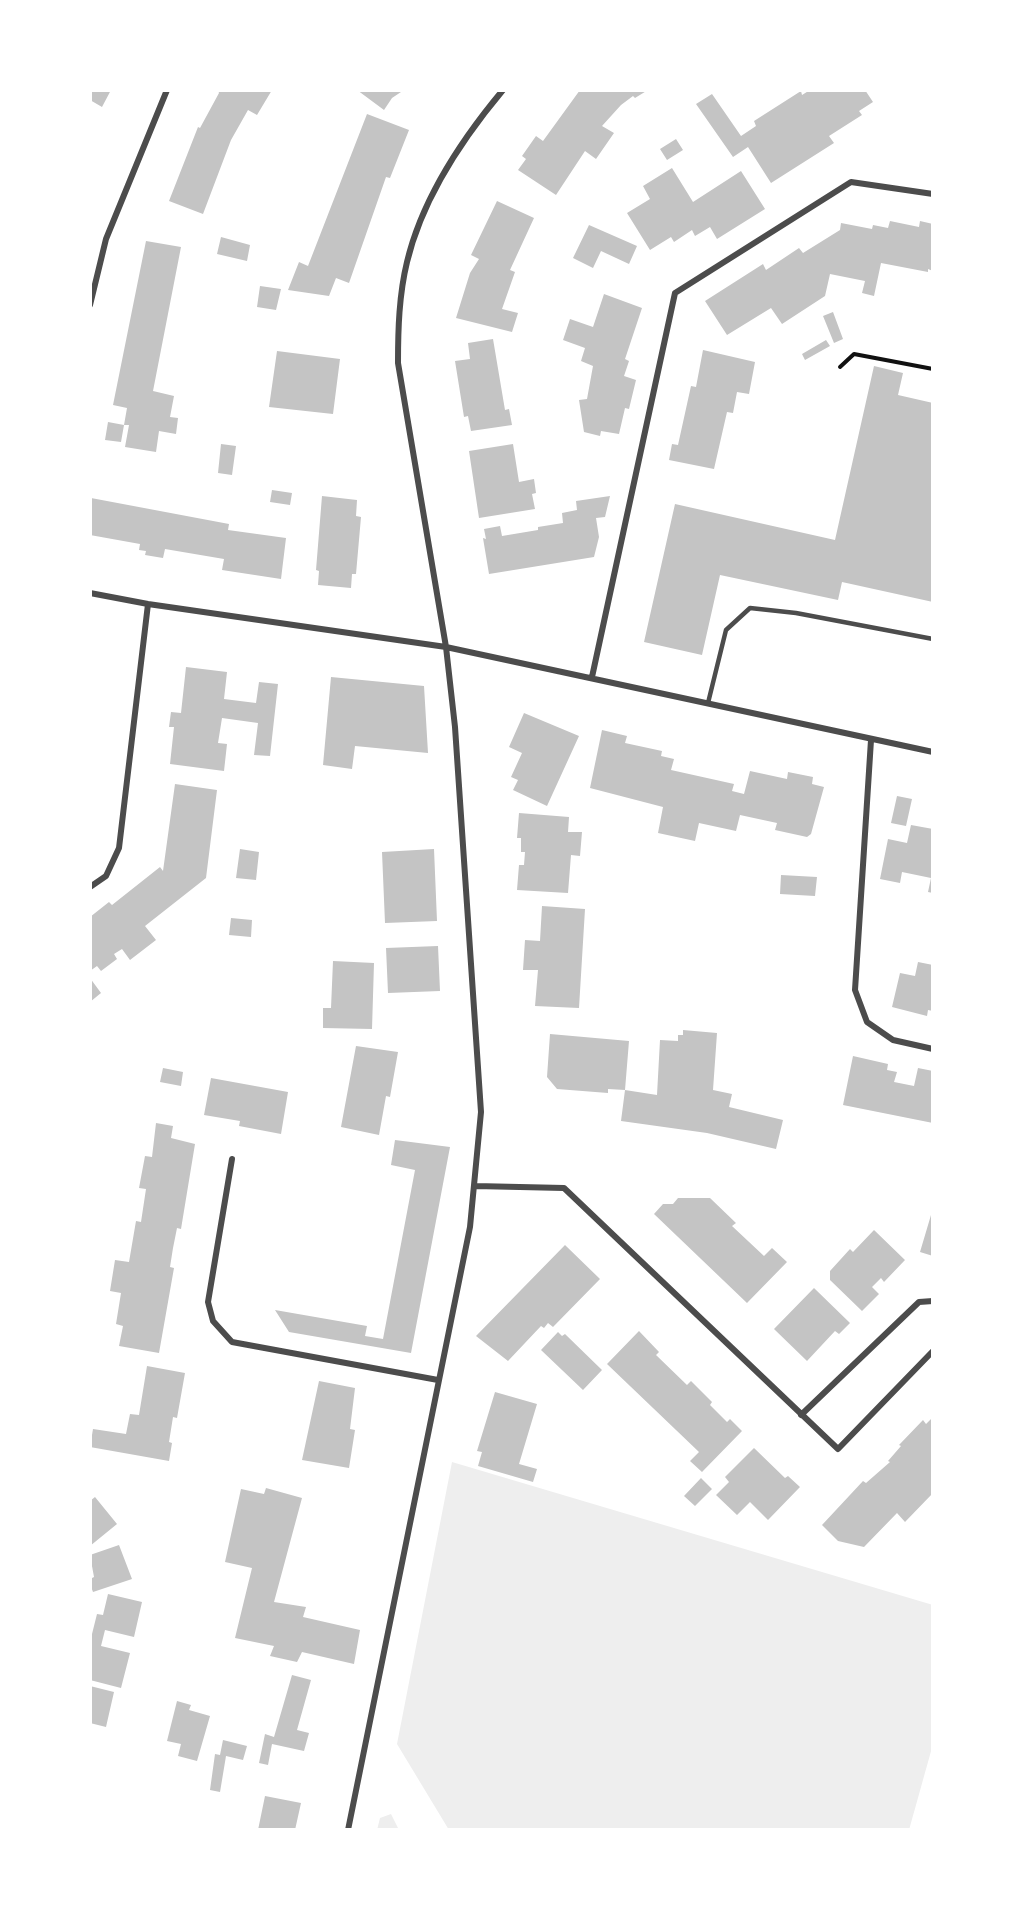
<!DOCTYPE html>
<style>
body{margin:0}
#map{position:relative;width:1023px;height:1920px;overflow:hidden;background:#fff;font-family:"IBM Plex Serif",serif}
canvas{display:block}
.frame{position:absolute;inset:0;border:92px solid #fff;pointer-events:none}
</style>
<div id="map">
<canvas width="1023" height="1920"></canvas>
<div class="frame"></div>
</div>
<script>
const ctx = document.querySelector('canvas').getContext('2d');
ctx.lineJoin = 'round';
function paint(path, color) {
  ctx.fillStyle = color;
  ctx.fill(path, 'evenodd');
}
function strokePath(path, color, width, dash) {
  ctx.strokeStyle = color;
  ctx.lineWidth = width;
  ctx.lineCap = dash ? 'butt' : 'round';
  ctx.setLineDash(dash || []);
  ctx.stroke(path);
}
paint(new Path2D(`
 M452,1462L933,1605V1744L909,1830H449L397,1744Z
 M391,1814L399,1830H377L380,1818Z`), '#eee');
paint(new Path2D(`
 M90,90H111L102,107L90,100Z
 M218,90H272L257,115L248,110L231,140L203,214L169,201L198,127L200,128L219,93Z
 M357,90H404L392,98L384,110Z
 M580,90H648L635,98L633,96L621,105L602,126L614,133L596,159L585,151L556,195L518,170L526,159L522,156L536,136L543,141Z
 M810,90H865L873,102L859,111L862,115L829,136L834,143L771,183L748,147L733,157L696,104L712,94L741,136L756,126L754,121L801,91L802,95Z
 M367,114L409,130L390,178L386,177L349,283L336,278L329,296L288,290L299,262L308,266Z
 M676,139L683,150L667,160L660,149Z
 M672,168L693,202L741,171L765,209L717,239L710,227L695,236L692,230L674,242L671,237L650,250L627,213L650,199L643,186Z
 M497,201L534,218L510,270L515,272L502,309L518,313L512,332L456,318L470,273L479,259L471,255Z
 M890,221L919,227L920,221L933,224V271L928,269V272L881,263L874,296L862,293L865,281L830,274L825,296L782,324L771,308L727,335L705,301L763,264L766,270L799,248L803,253L840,230L841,223L872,229L873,225L888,228Z
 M589,225L637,246L629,264L601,251L593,268L573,258Z
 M221,237L250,245L247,261L217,254Z
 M146,241L181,247L153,391L174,396L170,417L178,418L176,434L159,431L156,452L125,447L129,425H124L127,408L113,405Z
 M260,286L281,289L276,310L257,307Z
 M604,294L642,308L625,359L629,361L624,376L636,380L629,409L625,408L619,434L601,431L600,436L584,432L579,400L587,399L593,366L581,361L585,348L563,340L570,319L593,327Z
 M833,312L843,339L834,343L823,316Z
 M493,339L505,410L509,409L512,425L471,431L468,416L464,417L455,361L470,359L468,343Z
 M826,340L830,346L805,360L802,354Z
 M703,350L755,362L749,394L737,392L733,413L727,412L714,469L669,460L672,444L678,445L691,386L696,387Z
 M277,351L340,359L333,414L269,407Z
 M874,366L903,373L898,395L933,403V602L842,582L838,600L720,575L702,655L644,642L675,504L835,540Z
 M108,422L124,425L121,442L105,440Z
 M221,444L236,446L232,475L218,473Z
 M513,444L519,482L534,479L536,493L532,494L535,509L479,518L469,451Z
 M272,490L292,493L290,505L270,502Z
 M322,496L357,500L356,516L361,517L356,574H352L351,588L318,585L319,571L316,570Z
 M610,496L605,517L596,518L599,537L594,557L489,574L483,538L486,539L484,529L500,526L502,536L538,530V527L563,523L562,513L577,510L576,501Z
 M91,498L229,524L228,530L286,538L281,579L222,570L224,559L165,549L163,558L145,555L146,551L139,550L140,544L90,535Z
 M186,667L227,672L224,699L256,703L259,682L278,684L270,756L254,755L258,723L222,718L218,743L227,744L224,771L170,764L174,727H169L171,712L181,713Z
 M331,677L424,686L428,753L355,746L352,769L323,765Z
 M524,713L579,736L547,806L513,790L518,780L511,777L522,753L509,747Z
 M602,730L627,736L625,743L662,751L661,756L674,759L671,770L734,784L732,791L744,794L750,771L787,779L788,772L813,777L812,784L824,787L811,834L807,837L775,830L777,823L740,815L736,831L699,823L695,841L658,833L663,807L590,788Z
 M175,784L217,790L206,878L145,926L156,940L130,960L122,949L114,954L117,959L101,971L97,966L90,971V917L109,902L112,905L160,867L163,871Z
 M897,796L912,799L906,826L891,823Z
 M519,813L569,817L568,832H582L580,856L571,855L568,893L517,890L519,865H524L525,852H521V838H517Z
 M911,825L933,829V893L928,892L931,878L902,872L900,883L880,879L888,839L907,843Z
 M240,849L259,852L256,880L236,878Z
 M434,849L437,921L385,923L382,852Z
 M781,875L817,877L815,896L780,894Z
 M542,906L585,909L579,1008L535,1006L538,970H523L525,940L540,941Z
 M231,918L252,920L251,937L229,935Z
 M438,946L440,991L388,993L386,948Z
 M333,961L374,963L372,1029L323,1028V1008H331Z
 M918,962L933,965V1011L928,1010L927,1016L892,1007L900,973L915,976Z
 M90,978L101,993L90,1002Z
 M683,1030L717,1033L713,1090L732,1094L729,1107L783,1120L776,1149L707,1133L621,1121L625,1090L657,1095L660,1040L678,1041V1035H683Z
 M550,1034L629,1041L625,1090L608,1089V1093L557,1089L547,1077Z
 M356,1046L398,1052L390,1097L386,1096L379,1135L341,1127Z
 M853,1056L888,1064L887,1070L897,1072L894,1082L914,1086L918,1068L933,1071V1123L843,1105Z
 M163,1068L183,1072L181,1086L160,1082Z
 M211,1078L288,1092L281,1134L239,1126L240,1121L204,1115Z
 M156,1123L173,1126L171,1138L195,1144L181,1229L177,1228L173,1248L170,1267L174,1268L159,1353L119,1346L123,1326L116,1324L121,1293L110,1291L115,1260L129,1262L136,1221L141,1222L146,1189L139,1188L145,1156L152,1157Z
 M395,1140L450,1147L411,1353L289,1332L275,1310L367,1326L365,1336L383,1339L415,1170L391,1165Z
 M678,1198H710L736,1223L732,1226L764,1256L772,1248L787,1262L747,1303L654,1214L663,1204H673Z
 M931,1215H933V1256L920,1252Z
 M874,1230L905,1260L884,1282L881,1278L872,1287L879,1294L862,1311L830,1280V1271L850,1249L853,1252Z
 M565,1245L600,1279L553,1327L548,1323L544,1328L541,1326L508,1361L476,1336Z
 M814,1288L850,1323L839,1334L835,1331L807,1361L774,1329Z
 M639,1331L659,1352L656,1355L687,1385L691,1381L712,1402L710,1405L727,1422L730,1419L742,1431L702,1472L690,1461L699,1452L607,1364Z
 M558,1332L562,1336L565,1334L602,1370L583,1390L541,1350Z
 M147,1366L185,1373L177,1418L173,1417L169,1442L172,1443L169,1461L90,1447L93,1429L126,1434L130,1414L139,1415Z
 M319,1381L355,1388L350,1429L355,1430L349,1468L302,1460Z
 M495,1392L537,1404L519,1464L537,1469L533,1482L478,1466L482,1452L477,1451Z
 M933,1417V1493L905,1522L897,1513L864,1547L838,1541L822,1525L863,1481L866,1483L890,1462L888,1461L901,1446L899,1445L923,1420L926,1424Z
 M754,1448L785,1478L788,1476L800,1487L768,1520L750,1502L737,1515L716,1495L729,1482L725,1477Z
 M701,1478L712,1489L695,1506L684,1496Z
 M266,1488L302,1498L274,1602L306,1607L303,1617L360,1630L354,1664L302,1652L297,1662L270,1656L274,1646L235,1638L252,1568L225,1562L241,1489L264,1494Z
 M95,1497L117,1524L90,1546V1501Z
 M119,1545L132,1579L93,1592L90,1584V1579L94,1577L90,1555Z
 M108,1594L142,1602L134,1637L105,1630L101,1646L130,1653L121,1688L90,1680L92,1658L90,1642L97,1614L103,1615Z
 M292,1675L311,1680L297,1730L309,1733L304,1751L272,1744L268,1765L259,1763L265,1734L274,1737Z
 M90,1686L114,1692L106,1727L90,1723Z
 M177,1701L191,1705L189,1710L210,1716L197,1761L178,1756L181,1744L167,1741Z
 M223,1740L247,1746L243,1760L226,1756L220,1792L210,1790L215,1754L220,1755Z
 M265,1796L301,1803L295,1830H258Z`), '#c4c4c4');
strokePath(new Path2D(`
 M840,367L854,354L933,369`), '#111', 4);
strokePath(new Path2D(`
 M708,703L726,630L750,608L796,613L933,639`), '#4c4c4c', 4.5);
strokePath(new Path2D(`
 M90,305L106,239L167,90
 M90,593L148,604L446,647L933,752
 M592,677L675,293L851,182L933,194
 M871,740L855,990L867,1022L893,1040L933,1049
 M90,887L106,876L119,848L148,604
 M232,1159L208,1302L213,1321L232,1342L438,1380
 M475,1186L564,1188L838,1449L933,1351
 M801,1415L919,1302L933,1301
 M348,1830L470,1227L481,1112L455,727L446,647L398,363C398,329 399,295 407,262C422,199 462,139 503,90`), '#4c4c4c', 6);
</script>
